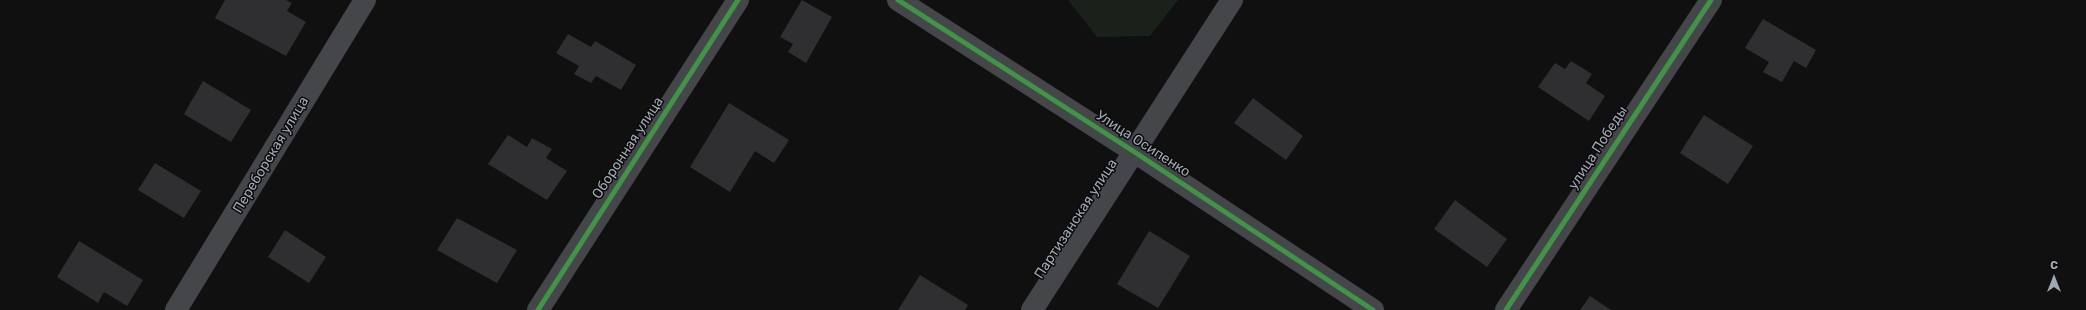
<!DOCTYPE html>
<meta charset="utf-8">
<style>
body{margin:0}
#map{position:relative;width:2086px;height:310px;overflow:hidden;background:#101011;font-family:Rubik,sans-serif}
canvas{display:block}
.north{position:absolute;left:2034px;top:258px;width:40px;height:40px;-webkit-text-stroke:3px #0b0b0c;paint-order:stroke;rotate:0deg;font-size:11px;font-weight:700;line-height:16px;text-align:center;color:#a0a8b3}
.north::after{content:'';display:block;margin:auto;width:14px;height:18px;background:#a0a8b3;clip-path:polygon(50% 0,100% 100%,50% 72%,0 100%)}
</style>
<div id="map">
<canvas width="2086" height="310"></canvas>
<div class="north">С</div>
</div>
<script>
const ctx = document.querySelector('canvas').getContext('2d');
ctx.lineJoin = 'round';
function paint(path, color) {
  ctx.fillStyle = color;
  ctx.fill(path, 'evenodd');
}
function strokePath(path, color, width, dash) {
  ctx.strokeStyle = color;
  ctx.lineWidth = width;
  ctx.lineCap = dash ? 'butt' : 'round';
  ctx.setLineDash(dash || []);
  ctx.stroke(path);
}
function label(font, color, halo, rows, align = 'center') {
  ctx.font = font + ' Rubik,sans-serif';
  ctx.lineWidth = 3;
  ctx.setLineDash([]);
  ctx.textBaseline = 'middle';
  ctx.strokeStyle = halo;
  ctx.fillStyle = color;
  for (const [text, x, y, turn = 0] of rows) {
    ctx.save();
    ctx.translate(x, y);
    ctx.rotate((+turn || 0) * Math.PI / 180);
    ctx.textAlign = isNaN(turn) ? turn : align;
    if (halo) ctx.strokeText(text, 0, 0);
    ctx.fillText(text, 0, 0);
    ctx.restore();
  }
}
paint(new Path2D(`
 M1068,0H1178L1150,36L1097,37Z`), '#1a211b');
paint(new Path2D(`
 M225,0H286L292,3L287,11L306,22L286,56L215,18Z
 M802,0L832,17L806,63L788,52L793,44L780,37Z
 M1763,19L1816,50L1806,68L1794,61L1782,82L1763,72L1769,62L1745,48Z
 M568,34L591,47L595,41L636,65L621,90L596,76L591,83L574,74L579,66L556,53Z
 M1571,61L1592,74L1586,83L1605,96L1589,121L1538,87L1555,63L1565,69Z
 M203,81L251,110L231,142L184,114Z
 M1253,98L1303,136L1286,160L1234,123Z
 M729,103L789,140L774,163L755,151L730,192L690,167Z
 M1704,115L1753,146L1728,184L1680,153Z
 M508,135L527,147L532,138L552,149L546,158L567,171L547,200L488,164Z
 M155,163L201,191L184,218L138,190Z
 M1455,200L1507,239L1487,267L1434,229Z
 M457,218L517,250L497,283L437,250Z
 M285,230L326,257L309,283L268,257Z
 M1149,231L1190,256L1158,308L1117,284Z
 M79,241L143,280L127,306L104,292L98,303L57,277Z
 M920,275L968,305L965,310H898Z
 M1590,296L1611,310H1580Z`), '#2f2f31');
strokePath(new Path2D(`
 M898,0L1133,151L1373,310
 M176,310L365,0
 M538,310L738,0
 M1032,310L1232,0
 M1506,310L1711,0`), '#444649', 22);
strokePath(new Path2D(`
 M898,0L1133,151L1373,310
 M538,310L738,0
 M1506,310L1711,0`), '#419447', 5);
label('14px', '#a0a8b3', '#0b0b0c', [
 ["Улица Осипенко",1143,144,33],
 ["Оборонная улица",628,148,-57],
 ["улица Победы",1598,148,-57],
 ["Переборская улица",271,155,-59],
 ["Партизанская улица",1076,219,-57]
]);
</script>
